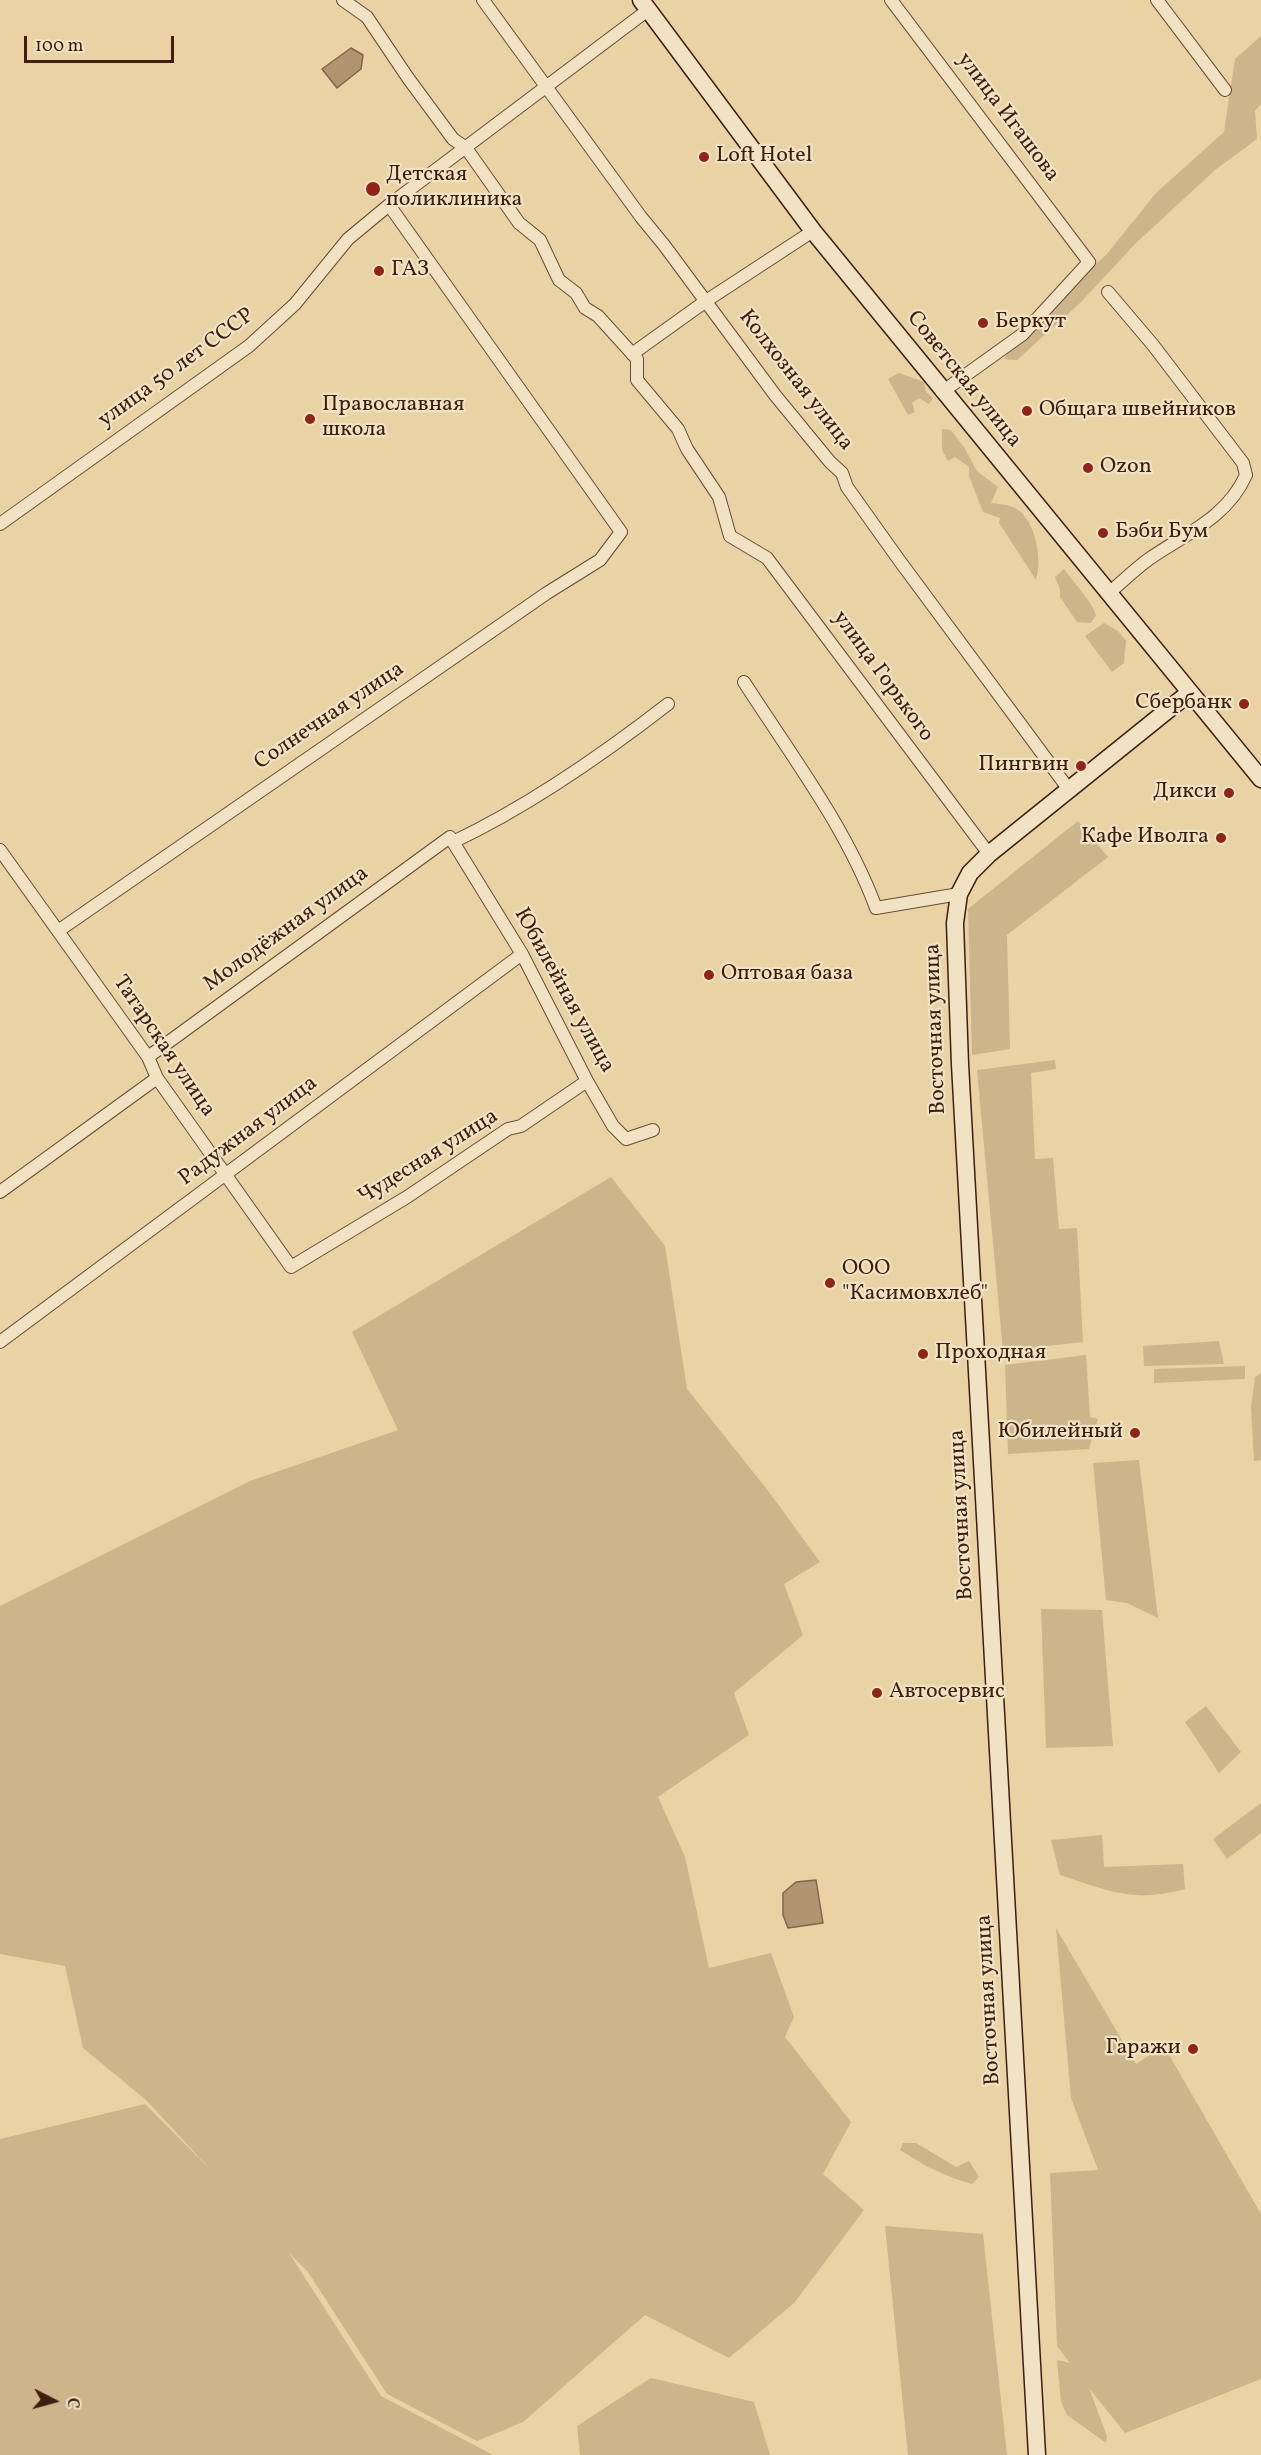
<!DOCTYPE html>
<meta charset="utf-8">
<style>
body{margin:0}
#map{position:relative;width:1261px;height:2455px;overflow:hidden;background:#e9d3a4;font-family:Vollkorn,serif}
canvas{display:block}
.north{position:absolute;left:24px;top:2371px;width:60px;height:60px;-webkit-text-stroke:4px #f1e2c4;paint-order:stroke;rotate:96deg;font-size:16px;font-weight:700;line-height:24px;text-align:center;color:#3d1e0f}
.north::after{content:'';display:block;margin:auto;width:21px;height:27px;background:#3d1e0f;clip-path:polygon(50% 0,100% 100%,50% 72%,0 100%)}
.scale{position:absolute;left:24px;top:36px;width:150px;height:27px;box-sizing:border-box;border:3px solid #3d1e0f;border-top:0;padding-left:8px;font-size:18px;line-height:21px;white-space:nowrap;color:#3d1e0f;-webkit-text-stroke:4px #f1e2c4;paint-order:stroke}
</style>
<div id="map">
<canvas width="1261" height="2455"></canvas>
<div class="north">С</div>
<div class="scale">100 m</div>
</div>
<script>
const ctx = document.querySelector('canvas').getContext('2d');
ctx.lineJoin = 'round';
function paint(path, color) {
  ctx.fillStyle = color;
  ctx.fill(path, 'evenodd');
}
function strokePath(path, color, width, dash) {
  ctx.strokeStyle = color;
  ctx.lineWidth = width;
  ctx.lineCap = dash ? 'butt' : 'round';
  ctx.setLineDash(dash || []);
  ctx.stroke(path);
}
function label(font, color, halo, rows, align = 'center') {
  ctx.font = font + ' Vollkorn,serif';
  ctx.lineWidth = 4.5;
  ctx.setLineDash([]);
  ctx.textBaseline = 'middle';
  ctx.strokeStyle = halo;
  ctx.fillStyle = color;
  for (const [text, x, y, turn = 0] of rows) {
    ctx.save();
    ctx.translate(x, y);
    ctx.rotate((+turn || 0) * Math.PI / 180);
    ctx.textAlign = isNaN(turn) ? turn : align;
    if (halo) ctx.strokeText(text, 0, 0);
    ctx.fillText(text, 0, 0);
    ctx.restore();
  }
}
paint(new Path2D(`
 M1261,36V104L1255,111L1257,139L1215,170L1136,243L1080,303L1017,360L1004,359L1024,326L1106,255L1156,193L1224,132L1235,59Z
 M899,373L924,382L926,392L933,398L929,404L919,398L912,403L915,412L908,415L888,379Z
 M942,429L951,430L964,447L977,471L998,487L991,503C997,504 1004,504 1010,506C1035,513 1043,558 1036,580L999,523L1000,518L983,512L969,476V467L955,457L948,461L942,450Z
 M1064,569C1075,585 1090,598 1096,615L1091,623L1077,622L1060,597V590L1055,577Z
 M1104,623L1118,631L1126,641L1124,663L1112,672L1085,636Z
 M1078,821L1108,857L1007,935L1010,1049L972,1055L968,909Z
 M1055,1060L1056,1069L1031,1073L1035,1159L1053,1158L1059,1229L1077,1228L1083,1342L1003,1351L977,1070Z
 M611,1177L665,1246L687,1389L769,1492L820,1562L784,1584L803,1635L734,1693L749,1735L658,1797L685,1857L709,1968L771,1953L794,2017L785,2037L851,2122L823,2174L864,2210L794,2303L729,2358L645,2315L523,2422L477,2441L387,2394L308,2272L289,2253L381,2396L493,2455H0V2139L145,2104L211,2170L146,2100L83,2048L65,1966L0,1954V1606L250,1481L398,1430L352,1332Z
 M1219,1341L1224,1364L1144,1366L1143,1346Z
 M1086,1355L1090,1417L1098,1419L1089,1449L1008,1454L1005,1365Z
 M1245,1366V1379L1154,1383V1369Z
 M1261,1373V1460L1254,1461L1251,1407L1255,1377Z
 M1139,1460L1158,1618L1127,1603L1106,1600L1093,1463Z
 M1041,1609L1102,1610L1113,1746L1046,1748Z
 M1206,1706L1241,1752L1219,1773L1185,1722Z
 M1261,1803V1833L1227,1859L1213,1839Z
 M1102,1835L1104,1867L1183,1864L1185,1889C1134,1903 1109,1891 1060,1875L1051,1840Z
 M1056,1928L1136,2064L1164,2046L1261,2214V2379L1125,2433L1089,2388L1107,2436L1106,2443L1067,2415L1061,2402L1057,2360L1070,2363L1057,2346L1050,2173L1098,2170L1071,2098Z
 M903,2143H916L956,2167L969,2161L979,2177L972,2184L953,2178L928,2167L900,2150Z
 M885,2226L983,2234L1007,2455H908Z
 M651,2378L754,2402L770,2455H580L577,2426Z`), '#ccb48b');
const water = new Path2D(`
 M351,48L363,55L361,69L337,88L322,69Z
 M816,1880L823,1923L788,1928L783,1915V1893L796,1882Z`);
paint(water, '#af9571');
strokePath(water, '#81654a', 1.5);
const street = new Path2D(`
 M343,0L367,17L408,78L453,139L466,148L519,223L540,240L559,280L576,293L585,308L598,316L637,359V380L678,429L687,449L719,497L730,536L767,558L989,854
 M483,0L641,217L664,245L775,395L830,462L842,473L847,487L899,560L1070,791
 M891,0L1089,262L1023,334L942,392
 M1157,0L1225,90
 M1108,292L1153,345L1243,463L1246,475C1227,518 1185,534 1149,559C1135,569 1122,582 1109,593
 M632,354L706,301L813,231
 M0,524L249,346L295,304L348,239L389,205L648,10
 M744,682C791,755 846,827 876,908L959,894
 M453,842C529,806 601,756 668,704
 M0,850L148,1057L157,1078L291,1267L407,1197L508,1129L521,1126L587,1081
 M58,931L547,593L600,560L621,532L389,205
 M148,1057L450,837L522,954L587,1081L613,1126L626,1139L653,1130
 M0,1192L157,1078
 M0,1342L522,954`);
const secondary = new Path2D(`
 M641,0L813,231L1261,779
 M1037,2455L960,1064L955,923L959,894L970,873L989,854L1189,693`);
strokePath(street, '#684b34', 14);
strokePath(secondary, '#3d1e0f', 19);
strokePath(street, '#f1e2c4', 12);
strokePath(secondary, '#f1e2c4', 16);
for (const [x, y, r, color] of [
 [704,157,6,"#8f2418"],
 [373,189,8,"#8f2418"],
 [379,271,6,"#8f2418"],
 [983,323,6,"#8f2418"],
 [1027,411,6,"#8f2418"],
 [310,419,6,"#8f2418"],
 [1088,468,6,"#8f2418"],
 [1103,533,6,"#8f2418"],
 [1244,704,6,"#8f2418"],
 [1081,766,6,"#8f2418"],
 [1229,793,6,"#8f2418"],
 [1221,838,6,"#8f2418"],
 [709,975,6,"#8f2418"],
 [830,1283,6,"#8f2418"],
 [923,1354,6,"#8f2418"],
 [1135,1433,6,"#8f2418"],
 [877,1693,6,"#8f2418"],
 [1193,2049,6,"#8f2418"]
]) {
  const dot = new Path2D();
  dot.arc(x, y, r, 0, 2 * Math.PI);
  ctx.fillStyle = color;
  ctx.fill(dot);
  strokePath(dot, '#f1e2c4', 2);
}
label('22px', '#3d1e0f', '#f1e2c4', [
 ["улица Игашова",1007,118,53],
 ["улица 50 лет СССР",177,369,-36],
 ["Советская улица",963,380,51],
 ["Колхозная улица",795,381,52],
 ["улица Горького",882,677,54],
 ["Солнечная улица",330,717,-34],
 ["Молодёжная улица",287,930,-36],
 ["Юбилейная улица",563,991,61],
 ["Восточная улица",937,1029,-92],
 ["Татарская улица",163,1047,56],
 ["Радужная улица",249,1132,-37],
 ["Чудесная улица",429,1158,-32],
 ["Восточная улица",963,1515,-93],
 ["Восточная улица",990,2000,-93]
]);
label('22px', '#3d1e0f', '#f1e2c4', [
 ["Loft Hotel",716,157],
 ["Детская",386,176],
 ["поликлиника",386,201],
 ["ГАЗ",391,271],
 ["Беркут",995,323],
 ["Православная",322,406],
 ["школа",322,431],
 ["Общага швейников",1039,411],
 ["Ozon",1100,468],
 ["Бэби Бум",1115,533],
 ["Сбербанк",1232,704,"right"],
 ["Пингвин",1069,766,"right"],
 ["Дикси",1217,793,"right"],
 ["Кафе Иволга",1209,838,"right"],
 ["Оптовая база",721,975],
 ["ООО",842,1270],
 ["\"Касимовхлеб\"",842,1295],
 ["Проходная",935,1354],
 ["Юбилейный",1123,1433,"right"],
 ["Автосервис",889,1693],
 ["Гаражи",1181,2049,"right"]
], 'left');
</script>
